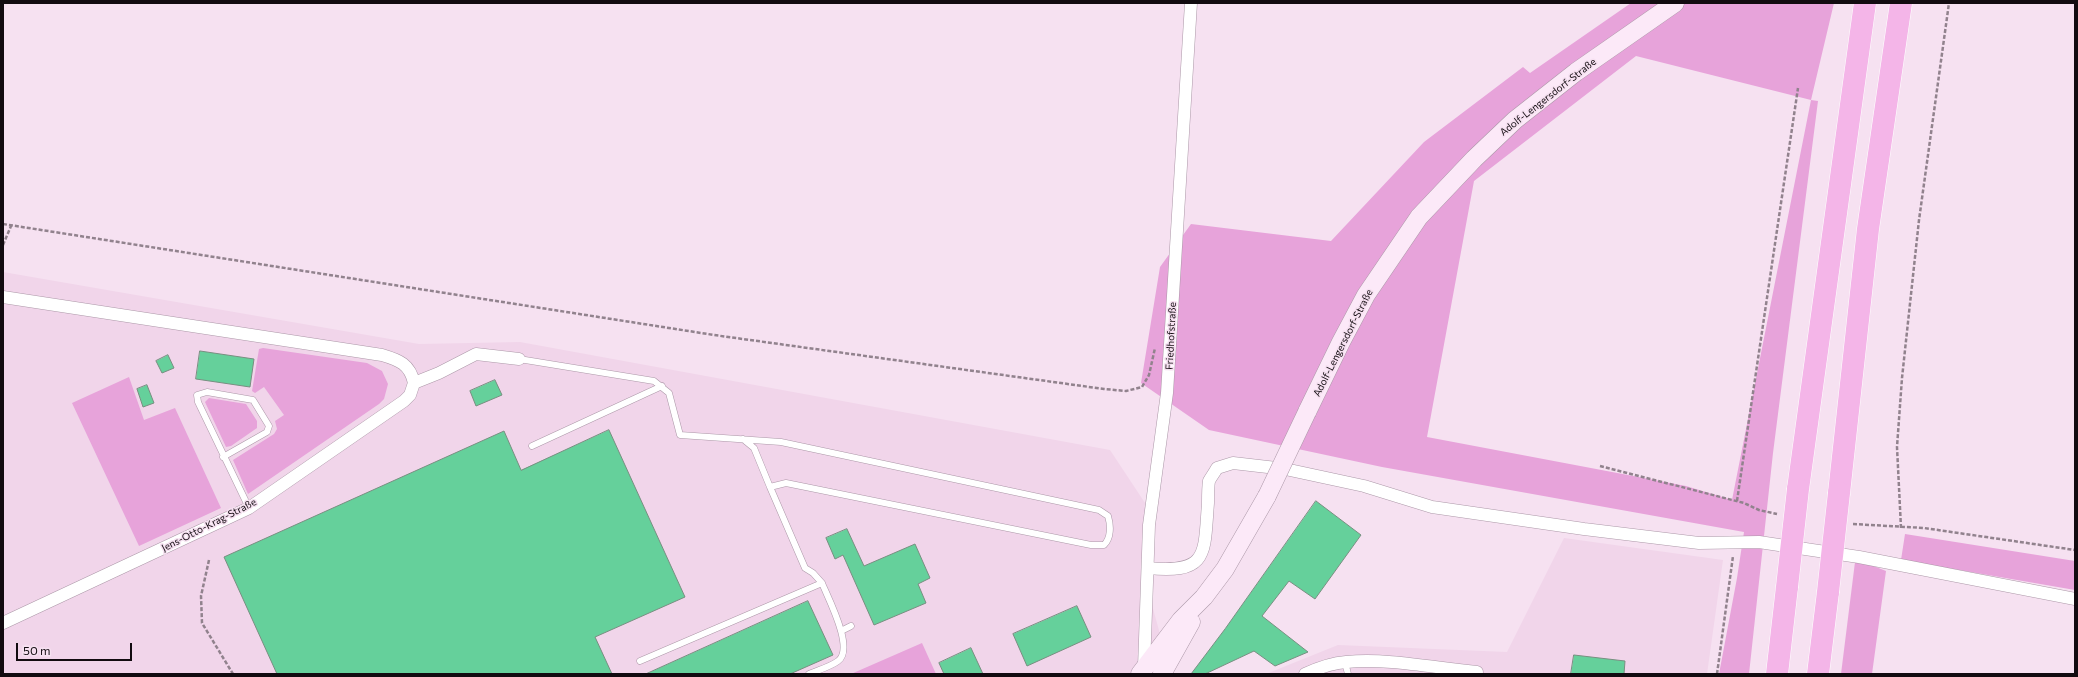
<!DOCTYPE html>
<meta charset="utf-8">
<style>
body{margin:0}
#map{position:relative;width:2078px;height:677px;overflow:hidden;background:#f6e1f1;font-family:Commissioner,sans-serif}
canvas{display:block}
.frame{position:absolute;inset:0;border:4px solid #120b10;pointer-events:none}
.scale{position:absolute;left:16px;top:643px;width:116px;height:18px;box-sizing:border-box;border:2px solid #120b10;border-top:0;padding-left:5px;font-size:12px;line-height:14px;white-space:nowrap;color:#120b10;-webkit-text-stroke:3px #f6e1f1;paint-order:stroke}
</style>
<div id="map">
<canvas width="2078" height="677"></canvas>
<div class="frame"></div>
<div class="scale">50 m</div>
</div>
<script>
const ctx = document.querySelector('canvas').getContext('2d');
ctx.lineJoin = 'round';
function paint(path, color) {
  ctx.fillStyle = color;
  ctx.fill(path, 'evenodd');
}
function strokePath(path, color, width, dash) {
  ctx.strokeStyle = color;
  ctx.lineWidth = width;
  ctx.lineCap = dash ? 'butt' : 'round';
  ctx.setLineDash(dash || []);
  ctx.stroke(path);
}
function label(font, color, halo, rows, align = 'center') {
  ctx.font = font + ' Commissioner,sans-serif';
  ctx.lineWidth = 3;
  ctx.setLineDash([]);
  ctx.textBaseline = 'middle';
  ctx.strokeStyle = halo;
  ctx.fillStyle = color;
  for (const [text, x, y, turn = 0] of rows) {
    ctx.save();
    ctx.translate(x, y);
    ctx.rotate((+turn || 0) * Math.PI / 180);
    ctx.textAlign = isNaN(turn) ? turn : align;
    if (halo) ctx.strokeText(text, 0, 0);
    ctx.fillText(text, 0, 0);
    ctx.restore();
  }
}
paint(new Path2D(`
 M3,272L419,344L520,342L1110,450L1149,509L1141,565L1171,674H3Z
 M1564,538L1723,560L1707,674H1266L1338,645L1507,652Z`), '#f1d5ea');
paint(new Path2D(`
 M1631,3H1834L1811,100L1818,101L1773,453L1749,674H1719L1737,578L1744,532L1382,467L1209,430L1141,383L1160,267L1191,224L1331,241L1424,142L1523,67L1530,73ZM1636,56L1811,100L1732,500L1686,486L1427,437L1474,181Z
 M263,348L367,363L382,371L388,384L384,399L379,404L248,494L233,460L274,434L277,429L275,421L284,415L264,387L255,393L252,391L259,349Z
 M129,377L144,420L175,408L221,508L139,546L72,403Z
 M209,398L246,404L257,421V428L231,446L226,447L205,402Z
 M1905,534L2075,561V590L1901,560Z
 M1855,562L1871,565L1886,571L1872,674H1841Z
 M922,643L936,674H851Z`), '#e7a3da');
const building = new Path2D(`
 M200,351L254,359L250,387L196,379Z
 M168,355L174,368L162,373L156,361Z
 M495,380L502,395L476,406L470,391Z
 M147,385L154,403L143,407L137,389Z
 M609,430L685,597L595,637L612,674H277L224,557L504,431L521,470Z
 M1316,501L1361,535L1315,599L1289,581L1262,616L1308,652L1275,666L1254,651L1205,674H1191L1225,629Z
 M847,529L864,566L915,544L930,578L918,584L926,603L874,625L843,555L835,559L826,538Z
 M808,601L833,655L790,674H646Z
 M1077,606L1091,637L1027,666L1013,634Z
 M971,648L983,674H944L939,663Z
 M1574,655L1625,661L1624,674H1571Z`);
paint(building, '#65d09b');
strokePath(building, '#788f81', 1);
const lane = new Path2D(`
 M519,359L654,381L669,393L680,435L781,442L1099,510L1108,516C1111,526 1111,538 1104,545H1091L786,483L770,487L754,448L743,439
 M532,446L662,386
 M223,457L267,432L269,426L253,400L207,392L197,395L198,402L249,508
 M841,631L851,626
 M640,661L822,583L813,573L805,568L770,487
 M1345,662L1348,674
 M809,674C818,670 830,667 838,661C855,649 828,598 822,583`);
const street = new Path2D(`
 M3,297L382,355C399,360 410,364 414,383L439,373L476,354L519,359
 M1148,568C1209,574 1204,554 1208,503C1208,496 1208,487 1209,481C1211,477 1215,472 1217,468L1233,463L1285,469L1364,486L1432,507L1584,529L1699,543L1759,542L1812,550L1859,557L2075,599
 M3,623L249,508L404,401L410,395L414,383
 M1144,668L1149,525L1167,393L1191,3
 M1305,674C1318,668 1332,663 1346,662C1389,658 1434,668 1477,672`);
const secondary = new Path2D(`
 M1307,412L1341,342L1366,295L1419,217L1474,159L1515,120L1576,72L1675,3
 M1140,674L1181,620L1204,597L1225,569L1267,496
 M1162,674L1191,622`);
const highway = new Path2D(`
 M1798,489L1865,3
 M1839,493L1868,229L1901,3
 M1777,674L1787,587
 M1818,674L1828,592`);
strokePath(lane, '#ac98a8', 7);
strokePath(street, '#ac98a8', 13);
strokePath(secondary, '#ac98a8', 19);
strokePath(highway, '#fff', 23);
strokePath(new Path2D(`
 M3,224L714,335L1104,389L1126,391L1142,387L1149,375L1155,348
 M3,245L11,226
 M1600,466L1744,503L1759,510L1777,514
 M1737,501L1798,88
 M1853,524L1924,528L2075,550
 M1901,528L1897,447L1902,378L1919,220L1949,3
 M209,560L201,596L202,623L233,674
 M1717,674L1733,556`), '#91828d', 2.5, [4, 2]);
strokePath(lane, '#fff', 6);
strokePath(street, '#fff', 12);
strokePath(secondary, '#fce9f8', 18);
strokePath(highway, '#f4b5e8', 22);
const secondaryBridge = new Path2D(`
 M1267,496L1307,412`);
const highwayBridge = new Path2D(`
 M1787,587L1798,489
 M1828,592L1839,493`);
strokePath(secondaryBridge, '#ac98a8', 19, []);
strokePath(highwayBridge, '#fff', 23, []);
strokePath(secondaryBridge, '#fce9f8', 18);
strokePath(highwayBridge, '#f4b5e8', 22);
label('10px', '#120b10', '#f6e1f1', [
 ["Adolf-Lengersdorf-Straße",1548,97,-38],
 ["Friedhofstraße",1171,336,-87],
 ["Adolf-Lengersdorf-Straße",1343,343,-63],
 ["Jens-Otto-Krag-Straße",209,525,-27]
]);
</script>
